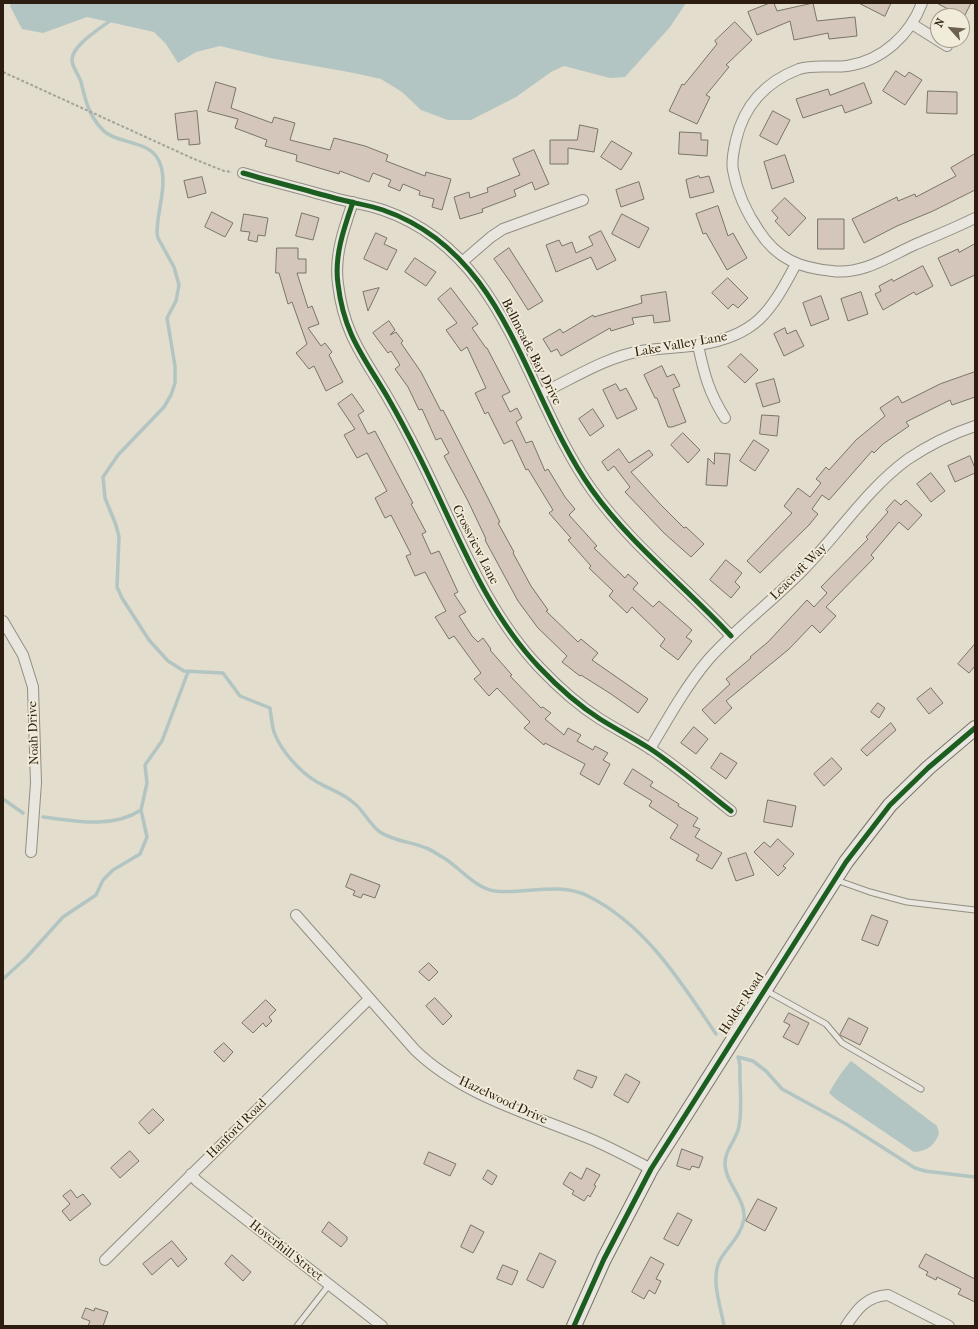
<!DOCTYPE html>
<style>
body{margin:0}
#map{position:relative;width:978px;height:1329px;overflow:hidden;background:#e2ddcc;font-family:"IM FELL French Canon",serif}
canvas{display:block}
.frame{position:absolute;inset:0;border:4px solid #2c1d10;pointer-events:none}
.north{position:absolute;left:930px;top:8px;width:40px;height:40px;box-sizing:border-box;background:#f1ecd9;border:1px solid #a29989;border-radius:50%;rotate:297deg;font-size:11px;font-weight:700;line-height:16px;text-align:center;color:#2c1d10}
.north::after{content:'';display:block;margin:auto;width:14px;height:18px;background:#6c6052;clip-path:polygon(50% 0,100% 100%,50% 72%,0 100%)}
</style>
<div id="map">
<canvas width="978" height="1329"></canvas>
<div class="frame"></div>
<div class="north">N</div>
</div>
<script>
const ctx = document.querySelector('canvas').getContext('2d');
ctx.lineJoin = 'round';
function paint(path, color) {
  ctx.fillStyle = color;
  ctx.fill(path, 'evenodd');
}
function strokePath(path, color, width, dash) {
  ctx.strokeStyle = color;
  ctx.lineWidth = width;
  ctx.lineCap = dash ? 'butt' : 'round';
  ctx.setLineDash(dash || []);
  ctx.stroke(path);
}
function label(font, color, halo, rows, align = 'center') {
  ctx.font = font + ' "IM FELL French Canon",serif';
  ctx.lineWidth = 3.5;
  ctx.setLineDash([]);
  ctx.textBaseline = 'middle';
  ctx.strokeStyle = halo;
  ctx.fillStyle = color;
  for (const [text, x, y, turn = 0] of rows) {
    ctx.save();
    ctx.translate(x, y);
    ctx.rotate((+turn || 0) * Math.PI / 180);
    ctx.textAlign = isNaN(turn) ? turn : align;
    if (halo) ctx.strokeText(text, 0, 0);
    ctx.fillText(text, 0, 0);
    ctx.restore();
  }
}
paint(new Path2D(`
 M11,3H686L670,27L625,77L610,78L564,66L551,72L516,97L471,120H448L421,110L402,92L381,79L354,73L270,58L220,46L196,52L178,63L166,44L154,32L87,17L43,33L22,29L10,6Z
 M851,1061L937,1126L939,1133C935,1145 928,1151 914,1152L837,1100L829,1093C836,1081 842,1071 851,1061Z`), '#b2c5c3');
strokePath(new Path2D(`
 M111,20C101,28 72,45 72,60C72,67 79,75 81,82C85,99 89,116 102,129C116,145 149,139 159,161C169,183 157,209 157,233L158,238L174,267L179,285L176,301L167,318L175,366V383L171,395L164,407L118,455L103,477L105,498L116,525L119,537L117,587L122,598L149,640L168,661L184,671L223,673L240,696L270,708C271,716 272,725 274,732C281,751 300,772 317,782C329,789 343,793 354,803C364,811 370,825 380,832C393,841 412,842 426,848C432,850 438,855 444,858C460,868 475,888 495,891C524,895 558,881 588,896C646,925 681,982 716,1034
 M3,799L23,813
 M43,817C75,821 112,829 141,810
 M3,979L26,958L63,917L96,895L103,880L113,870L140,854L147,837L141,810L147,783L145,765L162,741L188,672
 M724,1326C721,1307 710,1279 720,1260C728,1246 741,1236 744,1219C746,1199 726,1184 725,1165C724,1150 737,1140 739,1126C743,1106 739,1085 740,1065L738,1057L753,1061L766,1071L782,1089L846,1124L915,1168L925,1171L975,1177`), '#b2c5c3', 3.5);
const building = new Path2D(`
 M770,3H774L777,11L813,3L817,21L855,17L857,36L829,39L828,33L794,40L790,21L757,35L748,12Z
 M859,3H891L885,16Z
 M937,3H971L964,17Z
 M735,22L752,40L726,65L729,67L706,95L710,97L697,124L669,111L682,84L684,85L717,44L715,41Z
 M896,71L905,77L909,72L922,80L905,105L883,91Z
 M216,82L236,88L231,108L272,123L274,117L295,123L290,140L330,150L334,138L365,146L388,155L386,161L425,176L426,172L451,179L442,210L432,207L434,199L419,195L420,191L403,184L400,191L388,186L391,180L373,173L369,182L340,171L339,174L296,161L297,155L265,146L267,140L235,128L238,119L208,111Z
 M864,83L872,103L845,113L842,105L803,118L796,99L828,89L830,95Z
 M928,91L957,92V114L927,113Z
 M197,111L200,144L189,145V139L178,140L175,114Z
 M773,111L790,120L777,145L760,136Z
 M580,125L598,129L594,152L568,148V164H550V140H577Z
 M680,132L701,133V140H708L707,156L679,154Z
 M612,141L632,153L621,170L601,157Z
 M534,150L549,184L535,190L532,182L514,190L516,196L482,209L483,212L460,219L454,197L469,192L470,198L488,192L487,188L520,175L513,159Z
 M975,154V190L933,211L897,226L864,243L852,219L897,197L898,201L915,194L916,197L956,176L951,168Z
 M785,155L794,182L772,189L764,162Z
 M699,176L700,178L709,176L714,192L690,198L686,180Z
 M202,177L206,193L188,198L184,181Z
 M639,182L644,199L621,207L616,190Z
 M785,198L806,218L789,236L775,221L778,218L772,211Z
 M718,206L728,236L733,233L747,258L727,270L706,233L703,234L696,214Z
 M212,212L233,223L225,237L205,227Z
 M302,213L319,218L313,240L296,236Z
 M244,214L268,218L265,236L258,235L257,242L248,240L250,232L241,231Z
 M622,214L649,228L639,248L612,234Z
 M818,219H844V249H818Z
 M601,231L616,260L597,270L591,257L556,272L546,245L559,240L562,246L572,242L576,253L593,245L589,237Z
 M376,233L387,238L384,244L397,250L387,270L364,259Z
 M975,244V275L951,286L938,258L958,249L959,252Z
 M277,248H298V259H306V273H297L308,308L312,306L319,324L308,328L321,346L325,343L332,352L329,355L343,382L326,391L314,366L309,369L296,353L307,344L292,302L288,304L279,273H276Z
 M509,248L543,301L528,310L509,280L494,259Z
 M415,258L436,272L426,286L405,272Z
 M923,266L933,286L916,295L914,292L883,310L875,294L881,291L879,286L892,279L893,281Z
 M728,278L748,298L738,308L733,304L728,309L712,293Z
 M379,288L368,311L363,292Z
 M451,288L478,324L472,328L486,348H487L510,392L502,396L510,412L517,408L522,418L516,422L526,443L532,441L545,471L548,469L565,497L575,509L569,515L597,546L594,548L625,578L628,574L638,583L633,589L653,607L659,601L692,630L686,637L692,641L678,660L660,646L665,639L632,607L627,613L609,596L613,591L589,568L591,566L568,540L571,538L549,513L553,510L528,469L526,470L512,440L504,444L488,412L485,414L475,393L486,388L467,347L461,351L446,330L457,323L438,299Z
 M666,292L670,321L654,323L653,315L632,318L634,324L611,331L610,328L561,356L557,349L551,352L543,339L560,329L563,333L593,315L594,317L642,303L641,296Z
 M861,292L868,314L848,321L841,299Z
 M821,296L829,319L811,326L803,303Z
 M389,321L395,330L390,335L396,332L403,341L401,343L421,372L441,411L443,410L489,500L500,522L498,523L514,552L513,553L531,586L548,610L546,611L578,642L581,639L598,653L592,660L648,699L638,713L611,694L581,675L580,676L562,662L567,656L538,628L518,601L485,540L486,539L468,501L444,456L449,453L441,438L436,440L422,409L419,410L408,387L395,369L400,365L391,351L388,353L373,333Z
 M785,328L787,334L796,330L804,346L784,356L774,334Z
 M741,354L758,370L745,383L728,367Z
 M662,366L667,377L674,374L680,386L673,389L686,422L672,427H668L657,398H655L644,375Z
 M975,372V397L952,405L950,400L906,422L909,426L883,444L874,453L872,451L829,500L822,495L812,509L818,514L809,525L760,573L747,561L792,513L784,506L798,488L810,497L821,483L816,479L826,467L829,470L856,440L885,416L880,408L898,396L902,403L940,384Z
 M774,379L780,402L763,407L756,384Z
 M616,384L620,391L626,388L637,409L617,419L603,390Z
 M352,394L364,411L358,415L368,434L375,431L413,503L411,504L426,532L422,534L431,554L439,551L458,592L454,594L466,612L459,616L472,636L478,642L483,638L491,649L490,650L512,675L510,676L541,708L543,707L551,713L545,719L564,735L568,728L581,735L577,741L593,750L595,746L608,753L603,760L610,764L599,785L580,774L585,764L545,743L544,745L524,728L530,722L497,688L489,696L474,679L481,673L454,636L449,639L435,617L446,611L425,572L415,576L406,556L411,554L391,515L385,518L375,498L387,491L367,453L357,458L344,435L355,429L338,404Z
 M593,409L604,426L590,436L579,419Z
 M762,415L779,416L777,436L760,434Z
 M683,433L700,450L688,463L671,445Z
 M754,440L769,450L755,471L740,461Z
 M619,449L629,463L649,450L653,455L631,472L660,504L684,528L686,527L704,544L691,557L664,533L625,492L630,487L614,466L608,471L602,462Z
 M715,453L730,454L727,486L706,485L708,458L714,464Z
 M970,456L975,468V473L955,482L948,466Z
 M931,473L945,491L931,502L917,484Z
 M895,500L901,505L906,500L922,515L908,530L899,522L871,555L874,558L826,607L836,616L820,633L812,625L789,649L726,701L732,708L715,724L702,710L730,684L726,679L751,658L750,657L768,642L807,600L814,607L827,593L821,587L868,539L866,537L888,512L886,510Z
 M726,560L742,573L735,582L740,587L731,598L710,580Z
 M975,644V666L969,673L958,664Z
 M931,688L943,703L929,714L917,699Z
 M878,703L885,708L879,718L871,712Z
 M891,723L896,730L867,756L861,750Z
 M694,727L708,739L696,754L681,743Z
 M721,753L737,763L726,779L711,768Z
 M832,758L842,769L824,786L814,774Z
 M633,769L653,782L650,786L679,804L678,806L698,818L693,826L700,829L695,837L722,853L712,869L696,860L699,855L670,838L678,825L649,806L652,801L624,784Z
 M768,800L796,806L792,827L764,822Z
 M778,839L794,854L783,866L786,868L778,876L754,852L764,842L770,847Z
 M746,853L754,875L736,881L728,859Z
 M351,874L380,885L375,898L363,894L361,898L353,895L355,891L346,887Z
 M872,915L888,921L878,946L862,940Z
 M429,963L438,972L429,981L419,972Z
 M435,998L452,1016L443,1025L426,1006Z
 M266,1000L276,1010L269,1017L272,1021L266,1027L263,1023L253,1033L242,1023Z
 M789,1013L809,1023L798,1045L783,1037L790,1025L784,1022Z
 M849,1018L868,1028L860,1045L840,1035Z
 M224,1043L233,1052L224,1062L214,1052Z
 M578,1070L597,1077L592,1088L574,1079Z
 M626,1074L640,1082L628,1103L614,1095Z
 M153,1109L164,1120L149,1134L139,1123Z
 M682,1149L703,1157L699,1168L692,1166L690,1170L677,1166Z
 M130,1151L139,1161L120,1178L111,1168Z
 M429,1152L456,1164L450,1176L424,1164Z
 M587,1168L600,1175L594,1185L596,1186L590,1197L588,1195L584,1201L572,1194L574,1191L563,1184L570,1172L581,1179Z
 M488,1170L497,1176L492,1185L483,1179Z
 M71,1190L77,1198L83,1194L91,1204L70,1221L62,1211L70,1204L63,1196Z
 M758,1199L777,1208L765,1231L746,1221Z
 M678,1213L692,1220L678,1246L664,1239Z
 M329,1222L347,1237V1240L341,1247L322,1232Z
 M471,1225L484,1232L473,1253L461,1247Z
 M172,1241L187,1259L178,1267L171,1258L152,1275L143,1264Z
 M540,1253L556,1261L543,1288L527,1280Z
 M926,1254L975,1279V1302L958,1294L961,1289L937,1277L936,1280L926,1275L928,1272L919,1267Z
 M232,1255L251,1272L243,1281L225,1264Z
 M651,1257L664,1264L656,1279L661,1281L655,1294L649,1290L644,1299L632,1292Z
 M503,1265L518,1271L512,1285L497,1279Z
 M86,1308L94,1311L95,1308L108,1312L103,1326H88L90,1321L82,1318Z`);
paint(building, '#d4c6ba');
strokePath(building, '#79746a', 1);
const lane = new Path2D(`
 M836,880L870,892L907,902L975,910
 M765,990L826,1024L842,1043L921,1089
 M297,1326L329,1285`);
const street = new Path2D(`
 M922,3C910,35 882,61 847,66C831,68 815,64 799,69C765,82 744,106 736,140C734,149 731,161 733,170C737,192 746,212 759,231C777,259 800,268 832,271C862,275 888,257 914,245C935,236 955,228 975,218
 M912,24L947,46
 M243,173C274,182 306,190 338,199C353,203 369,205 383,210C508,253 524,395 592,490C631,545 686,587 731,636
 M353,202C344,228 334,256 338,284C344,335 364,357 388,398C399,417 409,436 419,456C455,527 483,608 539,667C557,686 578,705 600,719C616,729 633,738 649,748C678,767 704,790 731,811
 M462,262L491,237L503,229L583,200
 M698,345C704,374 709,393 725,418
 M540,394C572,379 606,357 641,351C660,348 679,348 698,345C756,336 770,313 796,264
 M3,621L23,655L33,687L36,783L31,852
 M650,749C667,720 686,686 708,660C737,627 773,601 804,569C839,533 867,489 908,459C929,445 951,434 975,426
 M296,915L415,1050C461,1095 530,1114 588,1138C610,1147 630,1158 651,1169
 M191,1174L197,1181L382,1326
 M105,1260L369,999
 M846,1326C857,1309 867,1296 888,1295L949,1326`);
const secondary = new Path2D(`
 M574,1326L604,1259L651,1169L846,862L890,805L928,768L975,728`);
strokePath(lane, '#938e83', 7);
strokePath(street, '#938e83', 12);
strokePath(secondary, '#79746a', 16);
strokePath(new Path2D(`
 M3,72L194,159L224,171L232,172`), '#a5a29a', 2, [3, 2]);
strokePath(lane, '#e8e6de', 5);
strokePath(street, '#e8e6de', 10);
strokePath(secondary, '#e8e6de', 14);
strokePath(new Path2D(`
 M243,173C274,182 306,190 338,199C353,203 369,205 383,210C508,253 524,395 592,490C631,545 686,587 731,636
 M353,202C344,228 334,256 338,284C344,335 364,357 388,398C399,417 409,436 419,456C455,527 483,608 539,667C557,686 578,705 600,719C616,729 633,738 649,748C678,767 704,790 731,811
 M574,1326L604,1259L651,1169L846,862L890,805L928,768L975,728`), '#1b5e20', 5);
label('13px', '#2c1d10', '#f1ecd9', [
 ["Lake Valley Lane",681,345,-10],
 ["Bellmeade Bay Drive",531,352,63],
 ["Crossview Lane",475,545,63],
 ["Leacroft Way",799,572,-45],
 ["Noah Drive",34,733,-92],
 ["Holder Road",742,1004,-57],
 ["Hazelwood Drive",503,1101,25],
 ["Hanford Road",237,1129,-45],
 ["Hoverhill Street",286,1251,38]
]);
</script>
